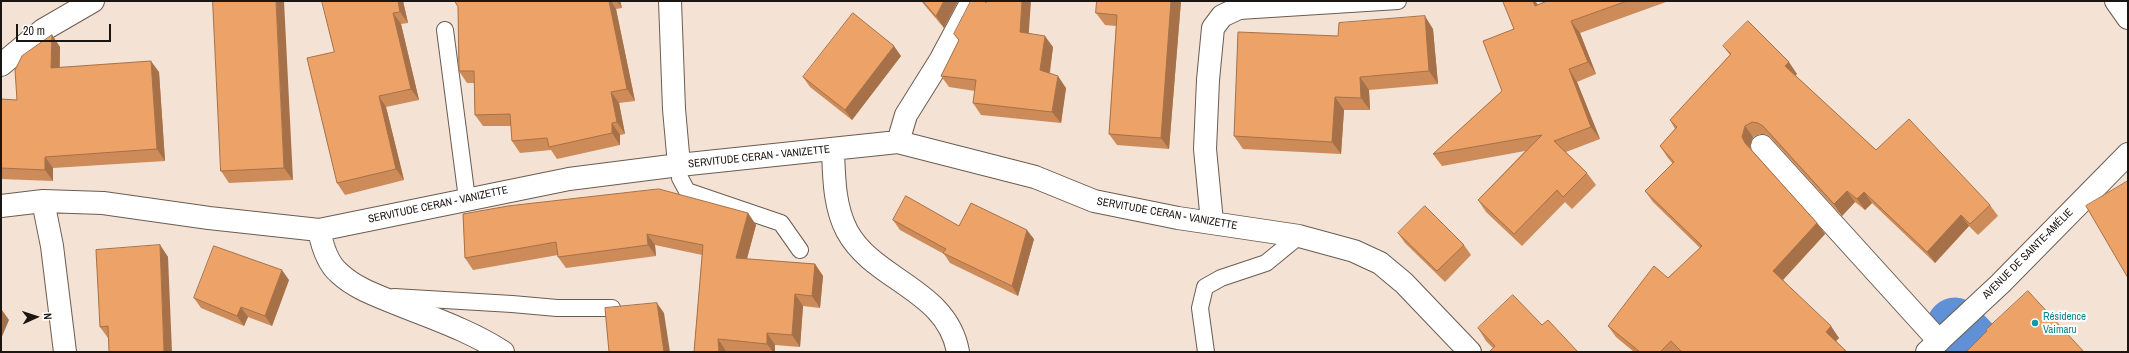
<!DOCTYPE html>
<meta charset="utf-8">
<style>
body{margin:0}
#map{position:relative;width:2129px;height:353px;overflow:hidden;background:#f4e2d5;font-family:"Archivo Narrow",sans-serif}
canvas{display:block}
.frame{position:absolute;inset:0;border:2px solid #1c1612;pointer-events:none}
.north{position:absolute;left:16px;top:297px;width:40px;height:40px;-webkit-text-stroke:3px #fff;paint-order:stroke;rotate:87deg;font-size:11px;font-weight:700;line-height:16px;text-align:center;color:#1c1612}
.north::after{content:'';display:block;margin:auto;width:14px;height:18px;background:#1c1612;clip-path:polygon(50% 0,100% 100%,50% 72%,0 100%)}
.scale{position:absolute;left:16px;top:24px;width:95px;height:18px;box-sizing:border-box;border:2px solid #1c1612;border-top:0;padding-left:5px;font-size:12px;line-height:14px;white-space:nowrap;color:#1c1612;-webkit-text-stroke:3px #fff;paint-order:stroke}
</style>
<div id="map">
<canvas width="2129" height="353"></canvas>
<div class="frame"></div>
<div class="north">N</div>
<div class="scale">20 m</div>
</div>
<script>
const context = document.querySelector('canvas').getContext('2d');
context.lineJoin = 'round';
function stroke(path, color, width, dash) { context.strokeStyle = color; context.lineWidth = width; context.lineCap = dash ? 'butt' : 'round'; context.setLineDash(dash || []); context.stroke(path); }
function fill(path, color) { context.fillStyle = color; context.fill(path, 'evenodd'); }
function write(font, color, halo, rows, align = 'center') {
  context.font = font + ' "Archivo Narrow",sans-serif'; context.lineWidth = 4; context.setLineDash([]); context.textBaseline = 'middle'; context.strokeStyle = halo; context.fillStyle = color; for (const [text, x, y, turn = 0] of rows) {
    context.save(); context.translate(x, y); context.rotate((+turn || 0) * Math.PI / 180); context.textAlign = isNaN(turn) ? turn : align; if (halo) context.strokeText(text, 0, 0); context.fillText(text, 0, 0); context.restore();
  }
}
stroke(new Path2D(`
 M 1955,326 L 1980,352`), '#6090d5', 57);
const lane = new Path2D(`
 M 1239,11 L 1398,1
 M 445,30 L 467,199
 M 679,165 L 680,178 L 687,191 L 781,223 L 800,250
 M 394,297 L 512,304 L 557,308 L 612,308
 M 1206,352 L 1200,308 L 1205,287 L 1221,278 L 1266,263 L 1299,236`);
const street = new Path2D(`
 M 670,1 L 674,109 L 679,165
 M 2116,1 L 2128,18
 M 1,65 L 43,30 L 93,1
 M 898,142 L 906,115 L 941,59 L 972,1
 M 1762,146 L 1939,341
 M 833,150 C 834,177 834,206 847,231 C 874,281 947,289 958,352
 M 43,201 L 52,246 L 65,352
 M 1,206 L 43,201 L 103,203 L 209,218 L 319,230 L 569,179 L 679,165 L 898,142 L 1035,177 L 1094,201 L 1178,218 L 1299,236 L 1354,251 L 1380,263 L 1404,283 L 1470,352
 M 1212,222 L 1205,149 L 1208,80 L 1213,28 L 1222,16 L 1254,1
 M 319,230 C 322,245 327,263 339,273 C 355,288 375,295 395,303 C 432,318 469,330 503,352`);
const secondary = new Path2D(`
 M 1927,352 L 2000,284 L 2128,154`);
stroke(lane, '#6b5c51', 18);
stroke(street, '#6b5c51', 24);
stroke(secondary, '#6b5c51', 24);
stroke(lane, '#fff', 16);
stroke(street, '#fff', 22);
stroke(secondary, '#fff', 22);
fill(new Path2D(`
 M 213,1 L 293,180 L 229,183 L 221,171 Z
 M 403,1 L 408,23 L 401,24 L 419,100 L 386,107 L 404,180 L 345,195 L 337,183 L 334,52 Z
 M 455,1 L 620,1 L 622,8 L 616,9 L 635,101 L 619,103 L 625,134 L 620,135 L 620,145 L 557,159 L 551,150 L 520,153 L 512,141 L 511,126 L 483,126 L 475,115 L 474,83 L 467,83 L 459,71 L 458,7 Z
 M 921,1 L 958,1 L 944,28 Z
 M 1097,1 L 1181,1 L 1169,149 L 1117,145 L 1109,134 L 1116,26 L 1105,25 L 1096,13 Z
 M 1535,1 L 1538,5 L 1547,1 L 1666,1 L 1666,2 L 1580,33 L 1596,74 L 1577,82 L 1600,139 L 1566,152 L 1587,173 L 1596,185 L 1572,209 L 1565,202 L 1522,246 L 1486,212 L 1478,200 L 1525,151 L 1442,166 L 1433,154 L 1502,91 L 1514,29 Z
 M 986,3 L 1029,34 L 1053,47 L 1050,73 L 1066,88 L 1061,123 L 981,115 L 973,103 L 975,91 L 949,87 L 941,76 L 959,40 L 954,34 Z
 M 1433,29 L 1438,84 L 1369,90 L 1370,110 L 1344,110 L 1341,154 L 1243,149 L 1234,136 L 1338,36 Z
 M 52,35 L 60,47 L 60,67 L 159,72 L 165,161 L 53,168 L 53,181 L 1,179 L 1,99 L 17,100 Z
 M 1723,46 L 1797,74 L 1795,75 L 1876,150 L 1990,205 L 1998,216 L 1978,235 L 1969,226 L 1935,263 L 1872,203 L 1865,210 L 1855,202 L 1842,216 L 1771,138 L 1766,134 L 1760,134 L 1753,137 L 1750,148 L 1817,223 L 1825,234 L 1783,280 L 1839,338 L 1836,341 L 1847,352 L 1634,352 L 1616,337 L 1608,326 L 1668,278 L 1700,248 L 1653,202 L 1645,191 L 1673,164 L 1668,158 L 1660,146 L 1675,129 L 1670,120 L 1730,55 Z
 M 901,56 L 852,120 L 810,87 L 803,77 Z
 M 748,213 L 756,225 L 747,259 L 815,264 L 823,276 L 820,308 L 803,306 L 800,347 L 775,345 L 775,352 L 739,352 L 726,351 L 727,352 L 694,352 L 702,255 L 655,245 L 656,256 L 566,268 L 558,257 L 558,255 L 473,270 L 465,258 L 463,214 Z
 M 893,220 L 959,226 L 1034,239 L 1018,296 L 950,263 L 944,254 L 900,230 Z
 M 1398,233 L 1464,245 L 1471,255 L 1445,282 L 1405,243 Z
 M 160,245 L 168,257 L 108,338 L 100,327 Z
 M 289,280 L 272,326 L 248,317 L 244,326 L 201,308 L 194,298 Z
 M 1542,325 L 1493,348 L 1486,341 L 1478,328 Z`), '#cc8b59');
fill(new Path2D(`
 M 276,1 L 284,1 L 293,180 L 284,168 Z
 M 398,1 L 403,1 L 408,23 L 400,12 Z
 M 609,1 L 611,1 L 616,9 L 635,101 L 627,89 Z
 M 617,1 L 620,1 L 622,8 Z
 M 944,1 L 958,1 L 944,28 L 936,16 Z
 M 1022,1 L 1031,1 L 1028,44 L 1020,32 Z
 M 1171,1 L 1181,1 L 1169,149 L 1161,138 Z
 M 1533,1 L 1535,1 L 1538,5 L 1535,6 Z
 M 393,13 L 401,24 L 419,100 L 411,89 Z
 M 1425,16 L 1433,29 L 1438,84 L 1429,71 Z
 M 1571,21 L 1580,33 L 1596,74 L 1588,62 Z
 M 52,35 L 60,47 L 59,79 L 51,68 Z
 M 1045,36 L 1053,47 L 1048,82 L 1040,70 Z
 M 894,46 L 901,56 L 852,120 L 845,110 Z
 M 151,61 L 159,72 L 165,161 L 157,149 Z
 M 1789,62 L 1797,74 L 1793,78 L 1785,66 Z
 M 1569,69 L 1577,82 L 1600,139 L 1591,127 Z
 M 1058,76 L 1066,88 L 1061,123 L 1052,112 Z
 M 1360,77 L 1369,90 L 1370,110 L 1361,98 Z
 M 611,92 L 619,103 L 625,134 L 617,122 Z
 M 379,96 L 386,107 L 404,180 L 396,169 Z
 M 1335,97 L 1344,110 L 1341,154 L 1332,142 Z
 M 612,123 L 620,135 L 620,145 L 612,133 Z
 M 1745,126 L 1753,137 L 1750,148 L 1745,143 L 1742,137 Z
 M 45,157 L 53,168 L 53,181 L 45,170 Z
 M 1847,191 L 1855,202 L 1842,216 L 1834,204 Z
 M 1864,192 L 1872,203 L 1865,210 L 1857,199 Z
 M 748,213 L 756,225 L 744,269 L 736,258 Z
 M 1961,215 L 1969,226 L 1935,263 L 1927,252 Z
 M 1817,223 L 1825,234 L 1781,282 L 1773,271 Z
 M 1027,230 L 1034,239 L 1018,296 L 1012,286 Z
 M 647,234 L 655,245 L 656,256 L 648,245 Z
 M 160,245 L 168,257 L 172,352 L 164,352 Z
 M 815,264 L 823,276 L 820,308 L 812,296 Z
 M 282,270 L 289,280 L 272,326 L 265,316 Z
 M 795,294 L 803,306 L 800,347 L 792,335 Z
 M 657,303 L 664,313 L 670,352 L 664,352 Z
 M 241,307 L 248,317 L 244,326 L 237,316 Z
 M 2,310 L 9,320 L 1,339 L 1,312 Z
 M 1831,326 L 1839,338 L 1834,343 L 1826,332 Z
 M 767,333 L 775,345 L 775,352 L 773,352 L 767,344 Z
 M 718,339 L 726,351 L 727,352 L 719,352 Z`), '#a67148');
const building = new Path2D(`
 M 213,1 L 276,1 L 284,168 L 221,171 Z
 M 322,1 L 398,1 L 400,12 L 393,13 L 411,89 L 379,96 L 396,169 L 337,183 L 307,58 L 334,52 Z
 M 455,1 L 609,1 L 627,89 L 611,92 L 617,122 L 612,123 L 612,133 L 549,147 L 547,138 L 512,141 L 510,114 L 475,115 L 474,71 L 459,71 L 458,7 Z
 M 923,1 L 944,1 L 936,16 Z
 M 971,1 L 984,1 L 986,3 L 986,1 L 1022,1 L 1020,32 L 1045,36 L 1040,70 L 1058,76 L 1052,112 L 973,103 L 976,80 L 941,76 L 959,40 L 954,34 Z
 M 1097,1 L 1171,1 L 1161,138 L 1109,134 L 1117,15 L 1096,13 Z
 M 1507,1 L 1533,1 L 1535,6 L 1547,1 L 1627,1 L 1571,21 L 1588,62 L 1569,69 L 1591,127 L 1554,141 L 1587,173 L 1563,197 L 1557,190 L 1514,234 L 1478,200 L 1542,135 L 1433,154 L 1502,91 L 1483,41 L 1514,29 L 1503,2 Z
 M 853,13 L 894,46 L 845,110 L 803,77 Z
 M 1425,16 L 1429,71 L 1360,77 L 1361,98 L 1335,97 L 1332,142 L 1234,136 L 1238,32 L 1338,36 L 1339,23 Z
 M 1748,21 L 1789,62 L 1785,66 L 1876,150 L 1909,119 L 1990,205 L 1970,224 L 1961,215 L 1927,252 L 1864,192 L 1857,199 L 1847,191 L 1834,204 L 1763,126 L 1758,123 L 1752,122 L 1745,126 L 1742,137 L 1745,143 L 1817,223 L 1773,271 L 1831,326 L 1826,332 L 1847,352 L 1682,352 L 1671,341 L 1660,352 L 1640,352 L 1608,326 L 1654,266 L 1668,278 L 1702,246 L 1645,191 L 1674,162 L 1660,146 L 1677,127 L 1670,120 L 1731,54 L 1723,46 Z
 M 52,35 L 51,68 L 151,61 L 157,149 L 45,157 L 45,170 L 1,168 L 1,99 L 17,100 L 15,70 L 22,56 Z
 M 2128,181 L 2128,278 L 2086,206 Z
 M 659,189 L 748,213 L 736,258 L 815,264 L 812,296 L 795,294 L 792,335 L 767,333 L 767,344 L 718,339 L 719,352 L 694,352 L 703,245 L 647,234 L 648,245 L 558,257 L 556,242 L 465,258 L 463,214 L 508,206 Z
 M 906,196 L 959,226 L 971,203 L 1027,230 L 1012,286 L 943,253 L 946,249 L 893,220 Z
 M 1425,206 L 1464,245 L 1437,271 L 1398,233 Z
 M 160,245 L 164,352 L 109,352 L 108,326 L 100,327 L 96,250 Z
 M 214,246 L 282,270 L 265,316 L 241,307 L 237,316 L 194,298 Z
 M 2028,291 L 2084,352 L 1966,352 L 1987,331 L 1986,330 Z
 M 1513,295 L 1542,325 L 1548,320 L 1578,352 L 1489,352 L 1495,346 L 1478,328 Z
 M 657,303 L 664,352 L 609,352 L 605,308 Z`);
fill(building, '#eda267');
stroke(building, '#a67148', 1);
for (const [x, y, r, color] of [
 [2035,323,4,"#0f9aa8"]
]) { const dot = new Path2D(); dot.arc(x, y, r, 0, 2 * Math.PI); context.fillStyle = color; context.fill(dot); stroke(dot, '#fff', 1.5); }
write('11px', '#1c1612', '#fff', [
 ["SERVITUDE CERAN - VANIZETTE",759,157,-6],
 ["SERVITUDE CERAN - VANIZETTE",438,205,-12],
 ["SERVITUDE CERAN - VANIZETTE",1167,214,10],
 ["AVENUE DE SAINTE-AMÉLIE",2028,254,-45]
]);
write('11px', '#0d838f', '#fff', [
 ["Résidence",2043,317],
 ["Vaimaru",2043,330]
], 'left');
</script>
